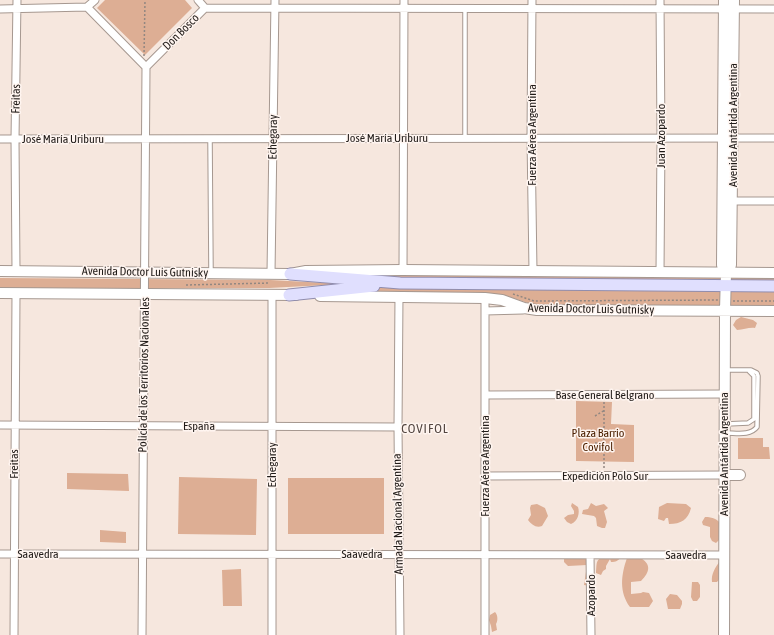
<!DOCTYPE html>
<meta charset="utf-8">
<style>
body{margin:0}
canvas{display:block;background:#f6e7de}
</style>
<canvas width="774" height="635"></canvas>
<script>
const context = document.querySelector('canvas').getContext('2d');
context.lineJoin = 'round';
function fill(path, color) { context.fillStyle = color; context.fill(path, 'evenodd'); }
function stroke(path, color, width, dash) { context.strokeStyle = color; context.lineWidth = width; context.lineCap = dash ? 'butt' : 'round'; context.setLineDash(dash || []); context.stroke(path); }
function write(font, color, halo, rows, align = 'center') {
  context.font = font + ' "Asap Condensed",sans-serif'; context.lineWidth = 3; context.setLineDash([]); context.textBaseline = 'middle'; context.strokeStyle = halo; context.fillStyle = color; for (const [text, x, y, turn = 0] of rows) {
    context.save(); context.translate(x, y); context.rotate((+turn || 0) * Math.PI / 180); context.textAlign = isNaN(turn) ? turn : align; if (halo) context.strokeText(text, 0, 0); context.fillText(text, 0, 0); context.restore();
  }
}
fill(new Path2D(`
 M 105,0 L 185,0 L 192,8 L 145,55 L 97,8 Z
 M 311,275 L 774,275 L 774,307 L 537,306 L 501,294 L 333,293 L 423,283 Z
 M 0,278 L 270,280 L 345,284 L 269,288 L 0,288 Z
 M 741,317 L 753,320 L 757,323 L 755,328 C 749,327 744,330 737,330 L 733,325 L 736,320 Z
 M 576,401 L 612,402 L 611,424 L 634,425 L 634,462 L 576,461 Z
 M 738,438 L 763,438 L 763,447 L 769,447 L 770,459 L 738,459 Z
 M 67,473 L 128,474 L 129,491 L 67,489 Z
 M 179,477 L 257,479 L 256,535 L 178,534 Z
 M 288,478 L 384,478 L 384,534 L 288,534 Z
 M 572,503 L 578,507 C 580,513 578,521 571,524 L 567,522 L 564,518 L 568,515 L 574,514 L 574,511 L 571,506 Z
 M 591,503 L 596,506 L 604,504 L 608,508 L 604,511 L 607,522 L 605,528 L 602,528 L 597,526 L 596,518 L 594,516 L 582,514 L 583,510 L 588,509 Z
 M 667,503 L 686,504 L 691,508 C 688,520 681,524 669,524 L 668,518 L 666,518 L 664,521 L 658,519 L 659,507 Z
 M 537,504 L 545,508 L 548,516 L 542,526 C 536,528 532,525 528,520 L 531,515 L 530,508 L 531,505 Z
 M 705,517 C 713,517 717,519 722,525 L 720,539 L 716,543 L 712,541 L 710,537 L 710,527 L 703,525 L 702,522 Z
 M 100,530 L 126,532 L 126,543 L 100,542 Z
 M 617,553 L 621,557 C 618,561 616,562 611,562 L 610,559 L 606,566 L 606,569 L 603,571 L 601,575 L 596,573 C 597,562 595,557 609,557 L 610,559 Z
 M 588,557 L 590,586 L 584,585 L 587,565 L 568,566 L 564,562 L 564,558 Z
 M 639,557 C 652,564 650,572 641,581 L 631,582 L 631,594 L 641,593 L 643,592 L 649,593 L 653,601 L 649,607 L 630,607 C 619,592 621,575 627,558 Z
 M 720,561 L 720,578 L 717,582 L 712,582 C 711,574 715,568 720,561 Z
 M 241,569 L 242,606 L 223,606 L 222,570 Z
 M 692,582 L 698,582 L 700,585 L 700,597 L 697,601 L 693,601 L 691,597 Z
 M 670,594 L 677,595 L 682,601 L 682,604 L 680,609 L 668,609 L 666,599 Z
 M 495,612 C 498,615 498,621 496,624 L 497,630 L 492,632 L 491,626 L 489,620 L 490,615 Z`), '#ddae94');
const lane = new Path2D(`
 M 465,9 L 465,138
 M 210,139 L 211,272
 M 725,370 L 751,370 L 757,373 L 758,376 L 757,427 C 750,436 737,433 726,433
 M 726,424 L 748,423 L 754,419 L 754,376 L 749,371`);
const street = new Path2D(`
 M 198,0 L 205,8
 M 532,0 L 531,138 L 533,271
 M 87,7 L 95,0
 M 0,9 L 87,7 L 146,67 L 205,8 L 774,9
 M 0,139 L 774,138
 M 728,201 L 774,201
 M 403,270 L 404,0
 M 16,271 L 15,139 L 17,0
 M 271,273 L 275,0
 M 660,273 L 661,138 L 660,0
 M 399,296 L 398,427 L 400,635
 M 485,311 L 523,310
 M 485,395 L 725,394
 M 0,425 L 398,427
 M 485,476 L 724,475
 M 0,554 L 724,555
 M 590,555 L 591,635
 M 14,635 L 16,293
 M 142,635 L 146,67
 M 272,635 L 272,296
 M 485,635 L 485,298`);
const secondary = new Path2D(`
 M 724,0 L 722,265 L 726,273
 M 0,271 L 290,274 L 306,271 L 403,270 L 774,273
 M 0,293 L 296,295
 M 320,296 L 485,298 L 502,300 L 524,308 L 537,310 L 774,311
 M 724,475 L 740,475
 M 724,635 L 725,310 L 726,273 L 731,265 L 734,0`);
const primary = new Path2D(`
 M 290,274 L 400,283 L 774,286
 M 289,295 L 374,286`);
stroke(lane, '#a69890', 5.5);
stroke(street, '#a69890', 9);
stroke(secondary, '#a69890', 12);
stroke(primary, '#908dae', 13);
stroke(new Path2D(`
 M 144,56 L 145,0
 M 186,285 L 270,283
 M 513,294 L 534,301 L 718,300
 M 733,301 L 774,301
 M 604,402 L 604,470
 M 595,416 L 605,410
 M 595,443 L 604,444`), '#928781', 1.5, [2, 2]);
stroke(lane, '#fff', 3.5);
stroke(street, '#fff', 7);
stroke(secondary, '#fff', 10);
stroke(primary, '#e0dffe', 11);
write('12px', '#201b18', '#fff5f0', [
 ["Don Bosco",181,32,-45],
 ["Freitas",16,99,-89],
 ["Avenida Antártida Argentina",733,125,-90],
 ["Fuerza Aérea Argentina",532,135,-90],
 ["Juan Azopardo",661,136,-90],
 ["Echegaray",273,137,-89],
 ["José María Uriburu",387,138],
 ["José María Uriburu",63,139],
 ["Avenida Doctor Luis Gutnisky",145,272,1],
 ["Avenida Doctor Luis Gutnisky",591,309,1],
 ["Policía de los Territorios Nacionales",144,375,-89],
 ["Base General Belgrano",605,395],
 ["España",199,426],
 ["Avenida Antártida Argentina",724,454,-90],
 ["Freitas",14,464,-90],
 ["Echegaray",272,465,-90],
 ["Fuerza Aérea Argentina",485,466,-90],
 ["Expedición Polo Sur",605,476],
 ["Armada Nacional Argentina",398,514,-91],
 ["Saavedra",38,554],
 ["Saavedra",362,554],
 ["Saavedra",686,555],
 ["Azopardo",591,595,-90]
]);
write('12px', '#4d2102', '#fff5f0', [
 ["Plaza Barrio",598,433],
 ["Covifol",598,447]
]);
context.letterSpacing = '1px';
write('13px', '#534640', '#fff5f0', [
 ["COVIFOL",425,429]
]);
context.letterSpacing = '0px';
</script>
